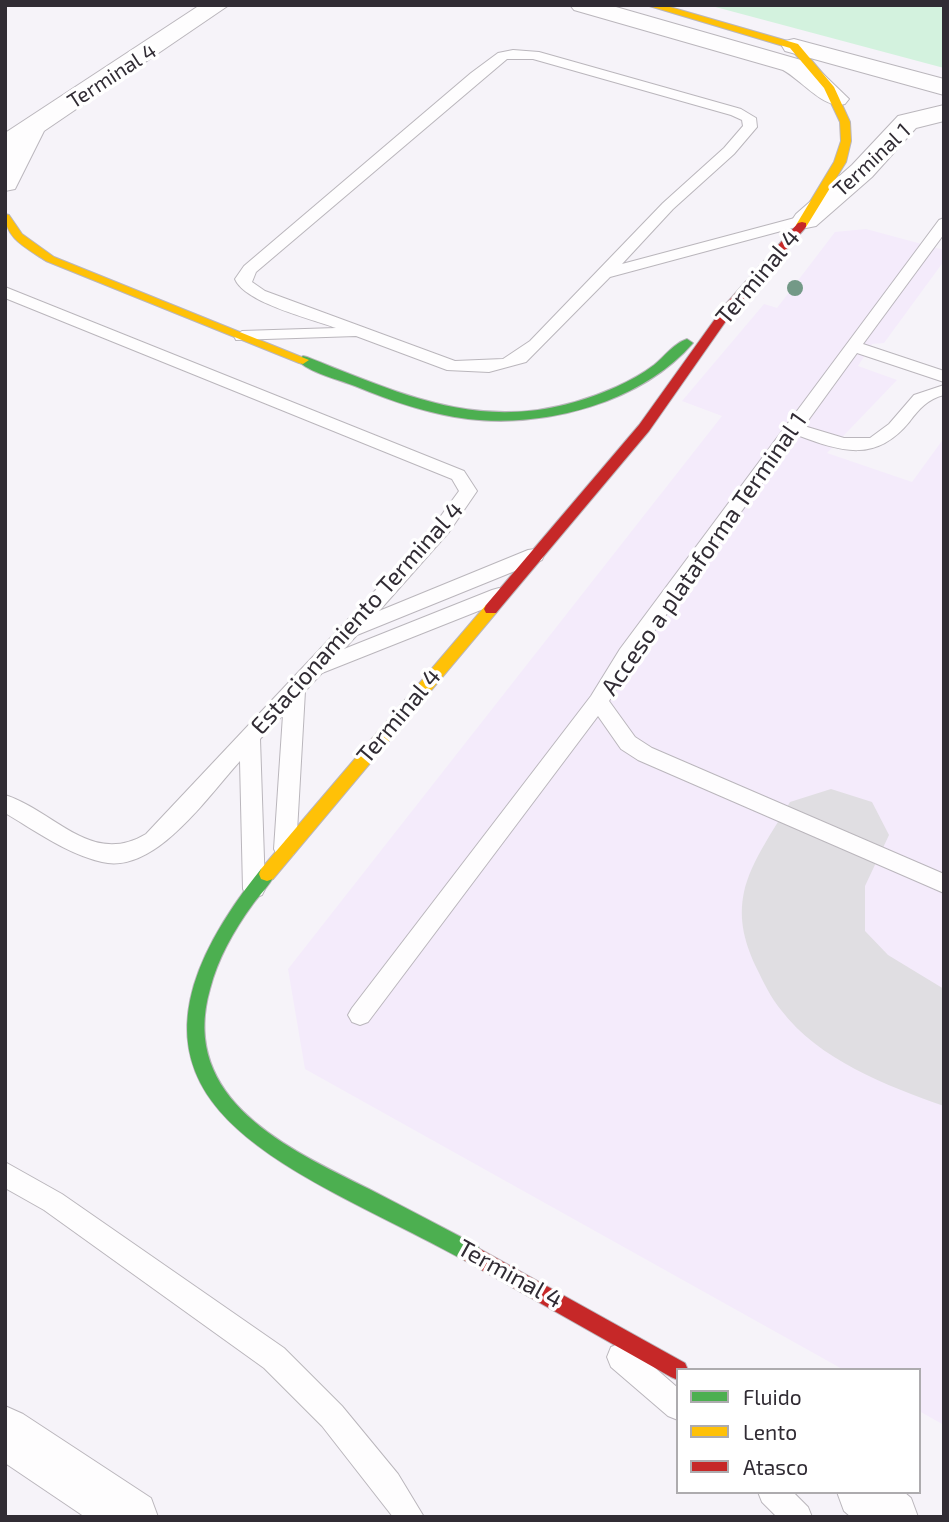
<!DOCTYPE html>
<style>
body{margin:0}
#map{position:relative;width:949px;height:1522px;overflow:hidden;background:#f6f3f9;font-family:"Exo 2",sans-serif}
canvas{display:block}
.frame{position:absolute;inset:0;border:7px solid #312c34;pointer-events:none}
.legend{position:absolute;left:676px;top:1368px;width:245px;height:126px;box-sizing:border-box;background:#fff;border:2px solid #adabae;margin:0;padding:9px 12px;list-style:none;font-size:21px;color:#312c34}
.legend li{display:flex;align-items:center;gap:14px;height:35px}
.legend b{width:35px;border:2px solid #adabae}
</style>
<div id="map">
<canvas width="949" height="1522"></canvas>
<div class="frame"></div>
<ul class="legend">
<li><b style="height:9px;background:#4caf50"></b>Fluido</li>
<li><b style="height:9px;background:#ffc107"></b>Lento</li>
<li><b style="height:9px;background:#c62828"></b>Atasco</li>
</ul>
</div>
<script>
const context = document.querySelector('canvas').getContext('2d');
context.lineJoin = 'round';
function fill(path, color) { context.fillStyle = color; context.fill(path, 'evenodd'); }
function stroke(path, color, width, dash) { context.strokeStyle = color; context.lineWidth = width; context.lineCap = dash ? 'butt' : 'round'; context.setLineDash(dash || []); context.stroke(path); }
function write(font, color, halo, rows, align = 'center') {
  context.font = font + ' "Exo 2",sans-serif'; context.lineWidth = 7; context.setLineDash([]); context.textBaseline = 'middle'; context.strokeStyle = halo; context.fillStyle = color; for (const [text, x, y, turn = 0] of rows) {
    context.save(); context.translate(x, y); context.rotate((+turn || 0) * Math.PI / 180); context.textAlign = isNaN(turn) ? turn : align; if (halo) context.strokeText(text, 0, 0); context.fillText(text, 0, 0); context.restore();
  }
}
fill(new Path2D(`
 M 866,229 L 944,250 L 944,261 L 884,343 L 872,344 L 858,366 L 897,380 L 827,453 L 912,482 L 944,438 L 944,1425 L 919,1411 L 919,1370 L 844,1370 L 305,1069 L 288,969 L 722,416 L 682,401 L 764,304 L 777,308 L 835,232 Z`), '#f4ebfb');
fill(new Path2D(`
 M 708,5 L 944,5 L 944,68 Z`), '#d3f2de');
fill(new Path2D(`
 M 831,789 L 872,802 L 889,835 L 865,886 L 865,931 L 888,955 L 944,989 L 944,1106 C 887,1086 819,1060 781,1010 C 771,998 764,983 757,969 C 745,944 738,920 744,892 C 751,861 774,830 790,802 Z`), '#e0dee2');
const lane = new Path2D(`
 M 513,50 L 539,52 L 741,109 L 756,118 L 757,127 L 734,154 L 673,209 L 622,264 L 806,215 L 814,220 L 811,223 L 610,277 L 526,362 L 489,372 L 447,370 L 356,336 L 236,340 L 234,336 L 242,331 L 336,328 C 312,319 245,303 235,279 L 244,266 L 471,73 L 498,53 ZM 507,59 L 533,59 L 731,115 L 742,120 L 743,126 L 724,148 L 663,203 L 530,341 L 503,359 L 455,361 L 265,291 L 252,282 L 256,272 Z
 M 944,218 L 944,234 L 863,344 L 944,371 L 944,382 L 857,353 L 804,426 L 844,438 L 870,438 L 889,424 L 914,395 L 944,385 L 944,395 C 928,399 919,409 910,421 C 876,463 842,452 797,435 L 634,659 L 609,701 L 635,737 L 652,748 L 944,874 L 944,893 L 638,760 L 621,749 L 598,716 L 368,1022 L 360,1025 L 352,1022 L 348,1015 L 352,1008 L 591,696 L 620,649 L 939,220 Z
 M 5,287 L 464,471 L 477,491 L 449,532 L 379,611 L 528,550 L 535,549 L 544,555 L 542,560 L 357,635 L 344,649 L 492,590 L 499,588 L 509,595 L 506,600 L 322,673 L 305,691 L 296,849 L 293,855 L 285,858 L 277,855 L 274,849 L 283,715 L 260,739 L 265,889 L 262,895 L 254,898 L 246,895 L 243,889 L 240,761 C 208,796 155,875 102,862 C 67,854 36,831 5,813 L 5,795 C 55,811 91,867 146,834 L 387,578 L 435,524 L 459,491 L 452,479 L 5,298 Z
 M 5,1162 L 62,1194 L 284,1348 L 342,1406 L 398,1474 L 424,1517 L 393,1517 L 322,1426 L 264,1368 L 44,1210 L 5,1188 Z
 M 621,1343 L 631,1347 L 678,1388 L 678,1420 L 668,1416 L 611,1367 L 607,1357 L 611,1347 Z
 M 758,1492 L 793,1492 L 808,1507 L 812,1517 L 777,1517 L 762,1502 Z`);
const street = new Path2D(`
 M 200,5 L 229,5 L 44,131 L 15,189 L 5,191 L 5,133 Z
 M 570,5 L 609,5 L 801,60 L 819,70 L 849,99 L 845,104 C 824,110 803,81 783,70 L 574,10 Z
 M 794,39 L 944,79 L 944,95 L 785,51 L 782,46 L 785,41 Z
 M 944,105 L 944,121 L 916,128 L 872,177 L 816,226 L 806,228 L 796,226 L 792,220 L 796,214 L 852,165 L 898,116 Z
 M 5,1406 L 23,1414 L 151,1498 L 158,1517 L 85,1517 L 5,1463 Z
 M 837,1492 L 904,1492 L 911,1498 L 918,1517 L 851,1517 L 844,1511 Z`);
const fast = new Path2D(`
 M 687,339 L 693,343 C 641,403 545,428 468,419 C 428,414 391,401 355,386 C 337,379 310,373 297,360 L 303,356 L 307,357 C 418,401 498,439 616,387 C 629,381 642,374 654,365 C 664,357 674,343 687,339 Z
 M 267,867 L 273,869 L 275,874 C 270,885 260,894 253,904 C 234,930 218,958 210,989 C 178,1100 289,1149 369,1189 C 406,1208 442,1227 478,1246 L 481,1253 L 478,1260 L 471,1262 L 464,1260 C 285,1162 72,1105 261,869 Z`);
const slow = new Path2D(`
 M 646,5 L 663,5 L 798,44 L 834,87 L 850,122 L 851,141 L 846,162 L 806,227 L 796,225 L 834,162 L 841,141 L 840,122 L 824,88 L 790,48 Z
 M 5,214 L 9,215 L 22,234 L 54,257 L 309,360 L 303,364 L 299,363 L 46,261 C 27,248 5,239 5,214 Z
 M 491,604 L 496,605 L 498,609 L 496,613 L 273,879 L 267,881 L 261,879 L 259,874 L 261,869 L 486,605 Z`);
const jam = new Path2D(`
 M 802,222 L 806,223 L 806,227 L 733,311 L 649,431 L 496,613 L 486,613 L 484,609 L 486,605 L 639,425 L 725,305 L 798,223 Z
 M 471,1244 L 685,1363 L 688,1370 L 678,1370 L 678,1380 L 671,1377 L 464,1260 L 461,1253 L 464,1246 Z`);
stroke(lane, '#bab6bc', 2);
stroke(street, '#bab6bc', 2);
stroke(fast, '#bab6bc', 2);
stroke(slow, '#bab6bc', 2);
stroke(jam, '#bab6bc', 2);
fill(lane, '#fefdfe');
fill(street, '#fefdfe');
fill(fast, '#4caf50');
fill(slow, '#ffc107');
fill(jam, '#c62828');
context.fillStyle = '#739987';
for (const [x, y] of [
 [795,288]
]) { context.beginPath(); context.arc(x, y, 8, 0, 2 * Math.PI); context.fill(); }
write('21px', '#312c34', '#fff', [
 ["Terminal 4",112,76,-33],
 ["Terminal 1",872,160,-43]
]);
write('24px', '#312c34', '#fff', [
 ["Terminal 4",758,277,-50],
 ["Acceso a plataforma Terminal 1",704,554,-55],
 ["Estacionamiento Terminal 4",357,618,-48],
 ["Terminal 4",399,716,-50],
 ["Terminal 4",510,1274,29]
]);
</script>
